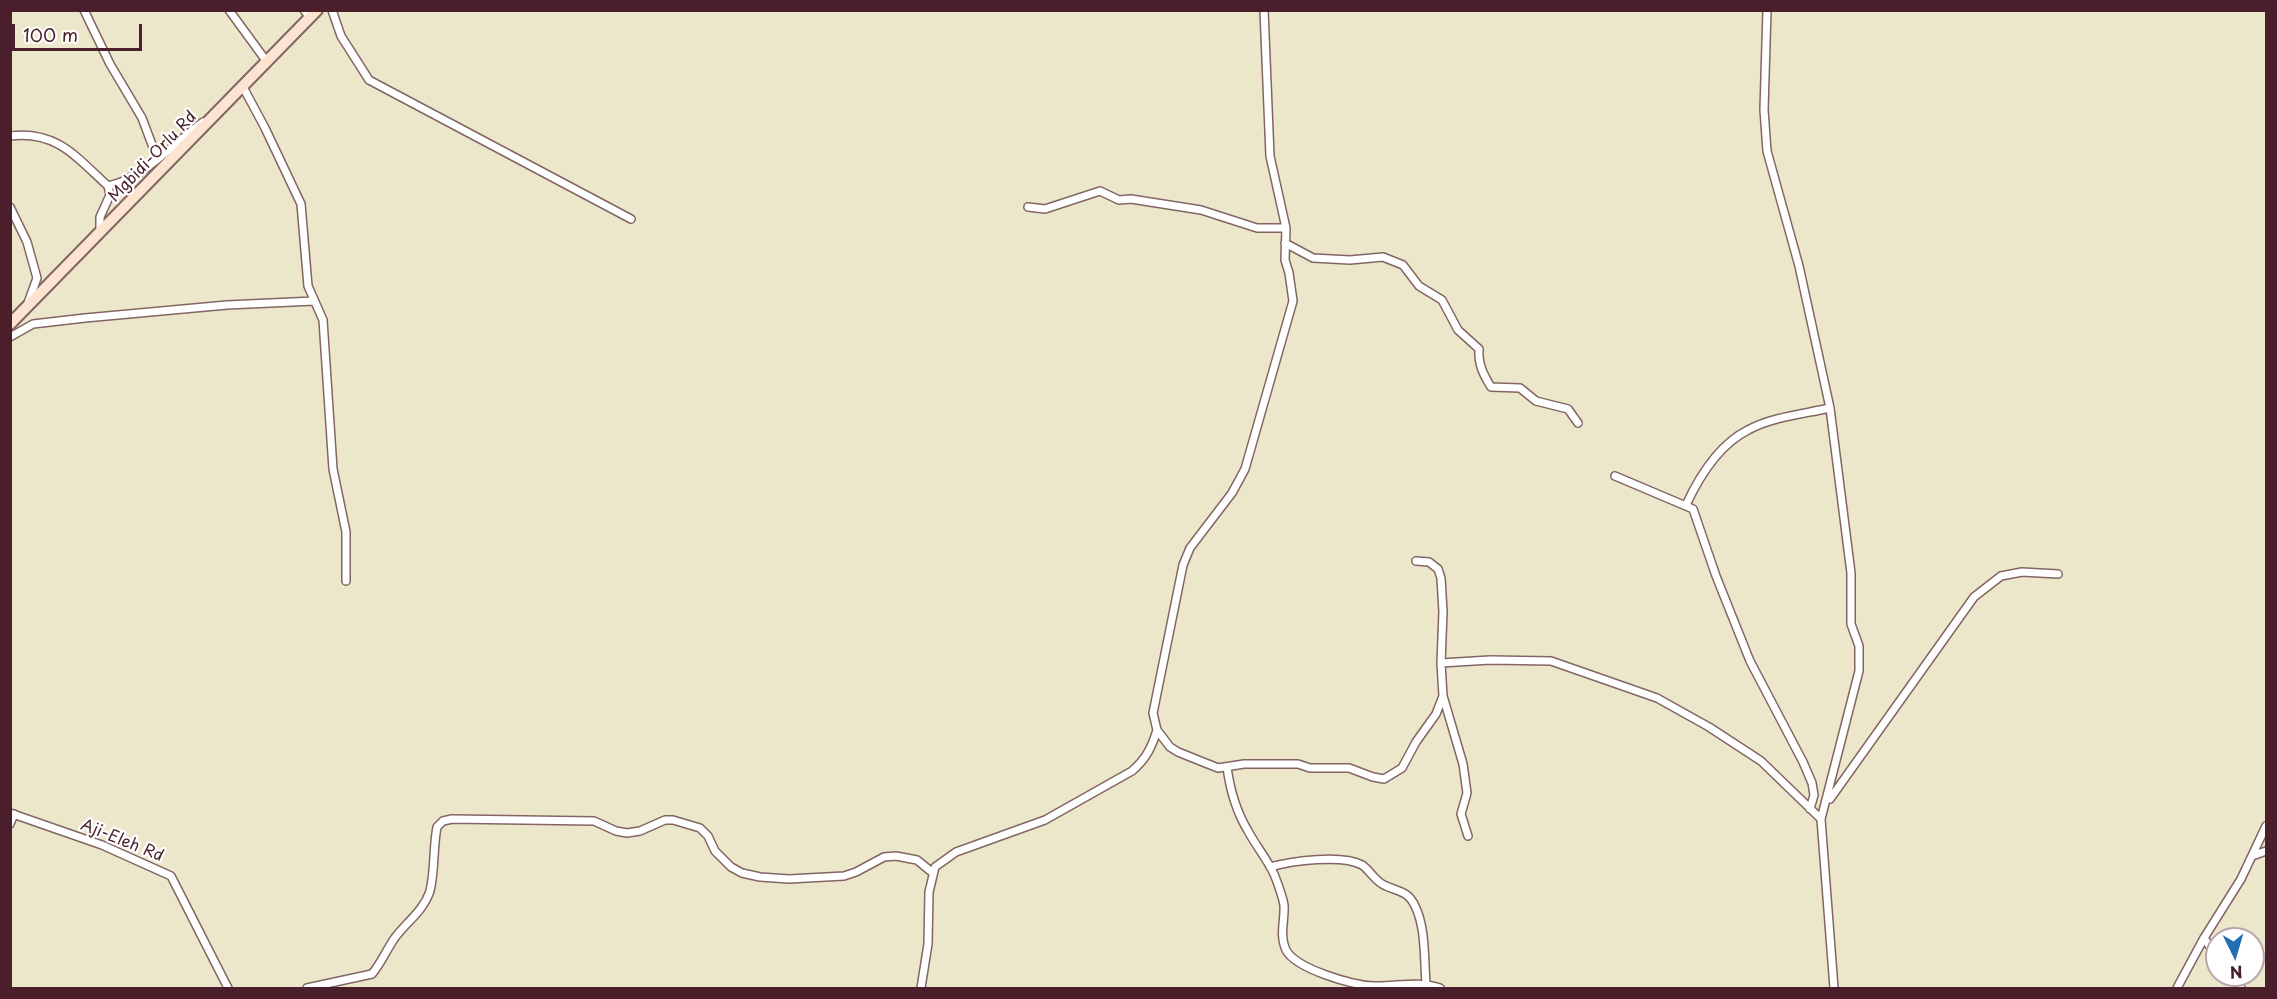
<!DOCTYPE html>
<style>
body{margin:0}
#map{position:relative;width:2277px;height:999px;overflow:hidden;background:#ece7cb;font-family:"Playpen Sans",sans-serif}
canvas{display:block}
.frame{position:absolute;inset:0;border:12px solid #4a1f2b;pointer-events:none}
.north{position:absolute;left:2205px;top:927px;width:60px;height:60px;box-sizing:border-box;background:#fff;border:2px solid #b7a5aa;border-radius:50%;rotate:175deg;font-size:16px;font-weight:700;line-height:24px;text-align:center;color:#4a1f2b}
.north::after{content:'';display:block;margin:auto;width:21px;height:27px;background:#1f6fb2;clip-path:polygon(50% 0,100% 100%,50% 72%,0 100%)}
.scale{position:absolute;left:12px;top:24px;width:130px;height:27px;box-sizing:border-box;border:3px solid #4a1f2b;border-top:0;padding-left:8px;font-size:18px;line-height:21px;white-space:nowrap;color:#4a1f2b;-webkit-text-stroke:4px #fff;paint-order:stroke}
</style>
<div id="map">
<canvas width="2277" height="999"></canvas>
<div class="frame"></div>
<div class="north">N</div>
<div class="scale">100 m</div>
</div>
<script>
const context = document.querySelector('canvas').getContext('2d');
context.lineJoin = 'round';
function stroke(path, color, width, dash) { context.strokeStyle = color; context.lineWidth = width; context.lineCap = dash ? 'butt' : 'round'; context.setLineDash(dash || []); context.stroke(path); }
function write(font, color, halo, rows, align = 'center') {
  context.font = font + ' "Playpen Sans",sans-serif'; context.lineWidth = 4.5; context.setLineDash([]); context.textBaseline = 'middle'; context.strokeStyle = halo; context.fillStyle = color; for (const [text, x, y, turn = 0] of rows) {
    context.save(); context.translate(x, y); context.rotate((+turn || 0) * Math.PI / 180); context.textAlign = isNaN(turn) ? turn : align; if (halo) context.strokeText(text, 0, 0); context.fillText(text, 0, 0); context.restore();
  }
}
const street = new Path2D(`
 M 84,10 L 110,64 L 142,118 L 157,158
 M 229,10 L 267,62
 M 304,10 L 310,18
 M 332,10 L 341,36 L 369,80 L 631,219
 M 1264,10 L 1270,156 L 1286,228 L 1285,260 L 1289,273 L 1293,301 L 1245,469 L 1232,493 L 1190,548 L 1183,565 L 1153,713 L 1157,730 L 1170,747 L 1178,752 L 1218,768 L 1244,764 L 1298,764 L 1310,768 L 1349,768 L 1373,777 L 1384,779 L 1402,768 L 1416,742 L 1436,714 L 1443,696
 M 1767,10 L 1764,110 L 1767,151 L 1799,266 L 1830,408 L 1851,573 L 1851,624 L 1859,646 L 1859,671 L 1821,819 L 1834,988
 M 243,87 L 265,128 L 301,204 L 308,286 L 323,320 L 333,469 L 346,532 L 346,581
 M 10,136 C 57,130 77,158 108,186 L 110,195 L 100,217 L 100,233
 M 108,186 C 144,179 173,143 203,122
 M 10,207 L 27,242 L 37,278 L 28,303
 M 1028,207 L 1045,209 L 1100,191 L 1119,200 L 1131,199 L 1201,210 L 1257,228 L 1286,228
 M 1285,243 L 1313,258 L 1350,260 L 1383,257 L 1403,265 L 1419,286 L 1442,300 L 1458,330 L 1479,349 C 1478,364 1483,374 1491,387 L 1520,388 L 1536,401 L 1568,409 L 1578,423
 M 10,337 L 33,324 L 85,318 L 227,305 L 314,301
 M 1615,476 L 1693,509 L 1716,576 L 1750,661 L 1803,762 L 1812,783 L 1814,795 L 1810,809
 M 1686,505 C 1699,477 1720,444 1748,430 C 1772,417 1803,414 1830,408
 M 1416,561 L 1429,562 L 1438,569 L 1441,578 L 1443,612 L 1441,663 L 1443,696 L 1463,764 L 1467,793 L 1461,814 L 1468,836
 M 1441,663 L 1490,660 L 1551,661 L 1657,698 L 1709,727 L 1761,761 L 1821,819
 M 1227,767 C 1230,790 1236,811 1248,831 C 1256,846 1267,859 1274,874 C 1278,884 1282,894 1284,905 C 1285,920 1279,935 1286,950 C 1296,969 1352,985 1373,986 C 1396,987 1417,980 1440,988
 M 1830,799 L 1974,597 L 2001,576 L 2022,572 L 2058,574
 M 10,813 L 102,845 L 171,876 L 228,988
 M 10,824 L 14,814
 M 2252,856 L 2266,851
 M 1270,867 C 1292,861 1342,854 1362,865 C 1371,871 1375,882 1386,886 C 1399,892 1408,891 1415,906 C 1426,928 1424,960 1426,983
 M 2204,938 L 2217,957
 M 2230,975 L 2241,988
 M 307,988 L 372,974 C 381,963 386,951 394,939 C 406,922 423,912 430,891 C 435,871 433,847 437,827 L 443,821 L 452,819 L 594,821 L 616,831 L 627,833 L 640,831 L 665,820 L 673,820 L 700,828 L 708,836 L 715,851 L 731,867 L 742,873 L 760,877 L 789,879 L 844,876 L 856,872 L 884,857 L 896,856 L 917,860 L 933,873
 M 921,988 L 928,944 L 929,892 L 935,867 L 956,852 L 1045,820 L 1132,771 C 1146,759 1152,747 1157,730
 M 2177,988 L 2204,938 L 2241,879 L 2266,826`);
const secondary = new Path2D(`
 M 10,324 L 317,10`);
stroke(street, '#836563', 10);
stroke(secondary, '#836563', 14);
stroke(street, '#fff', 7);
stroke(secondary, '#fde4d0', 10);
write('16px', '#4a1f2b', '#fff', [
 ["Mgbidi-Orlu Rd",153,157,-46],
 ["Aji-Eleh Rd",122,841,22]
]);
</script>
